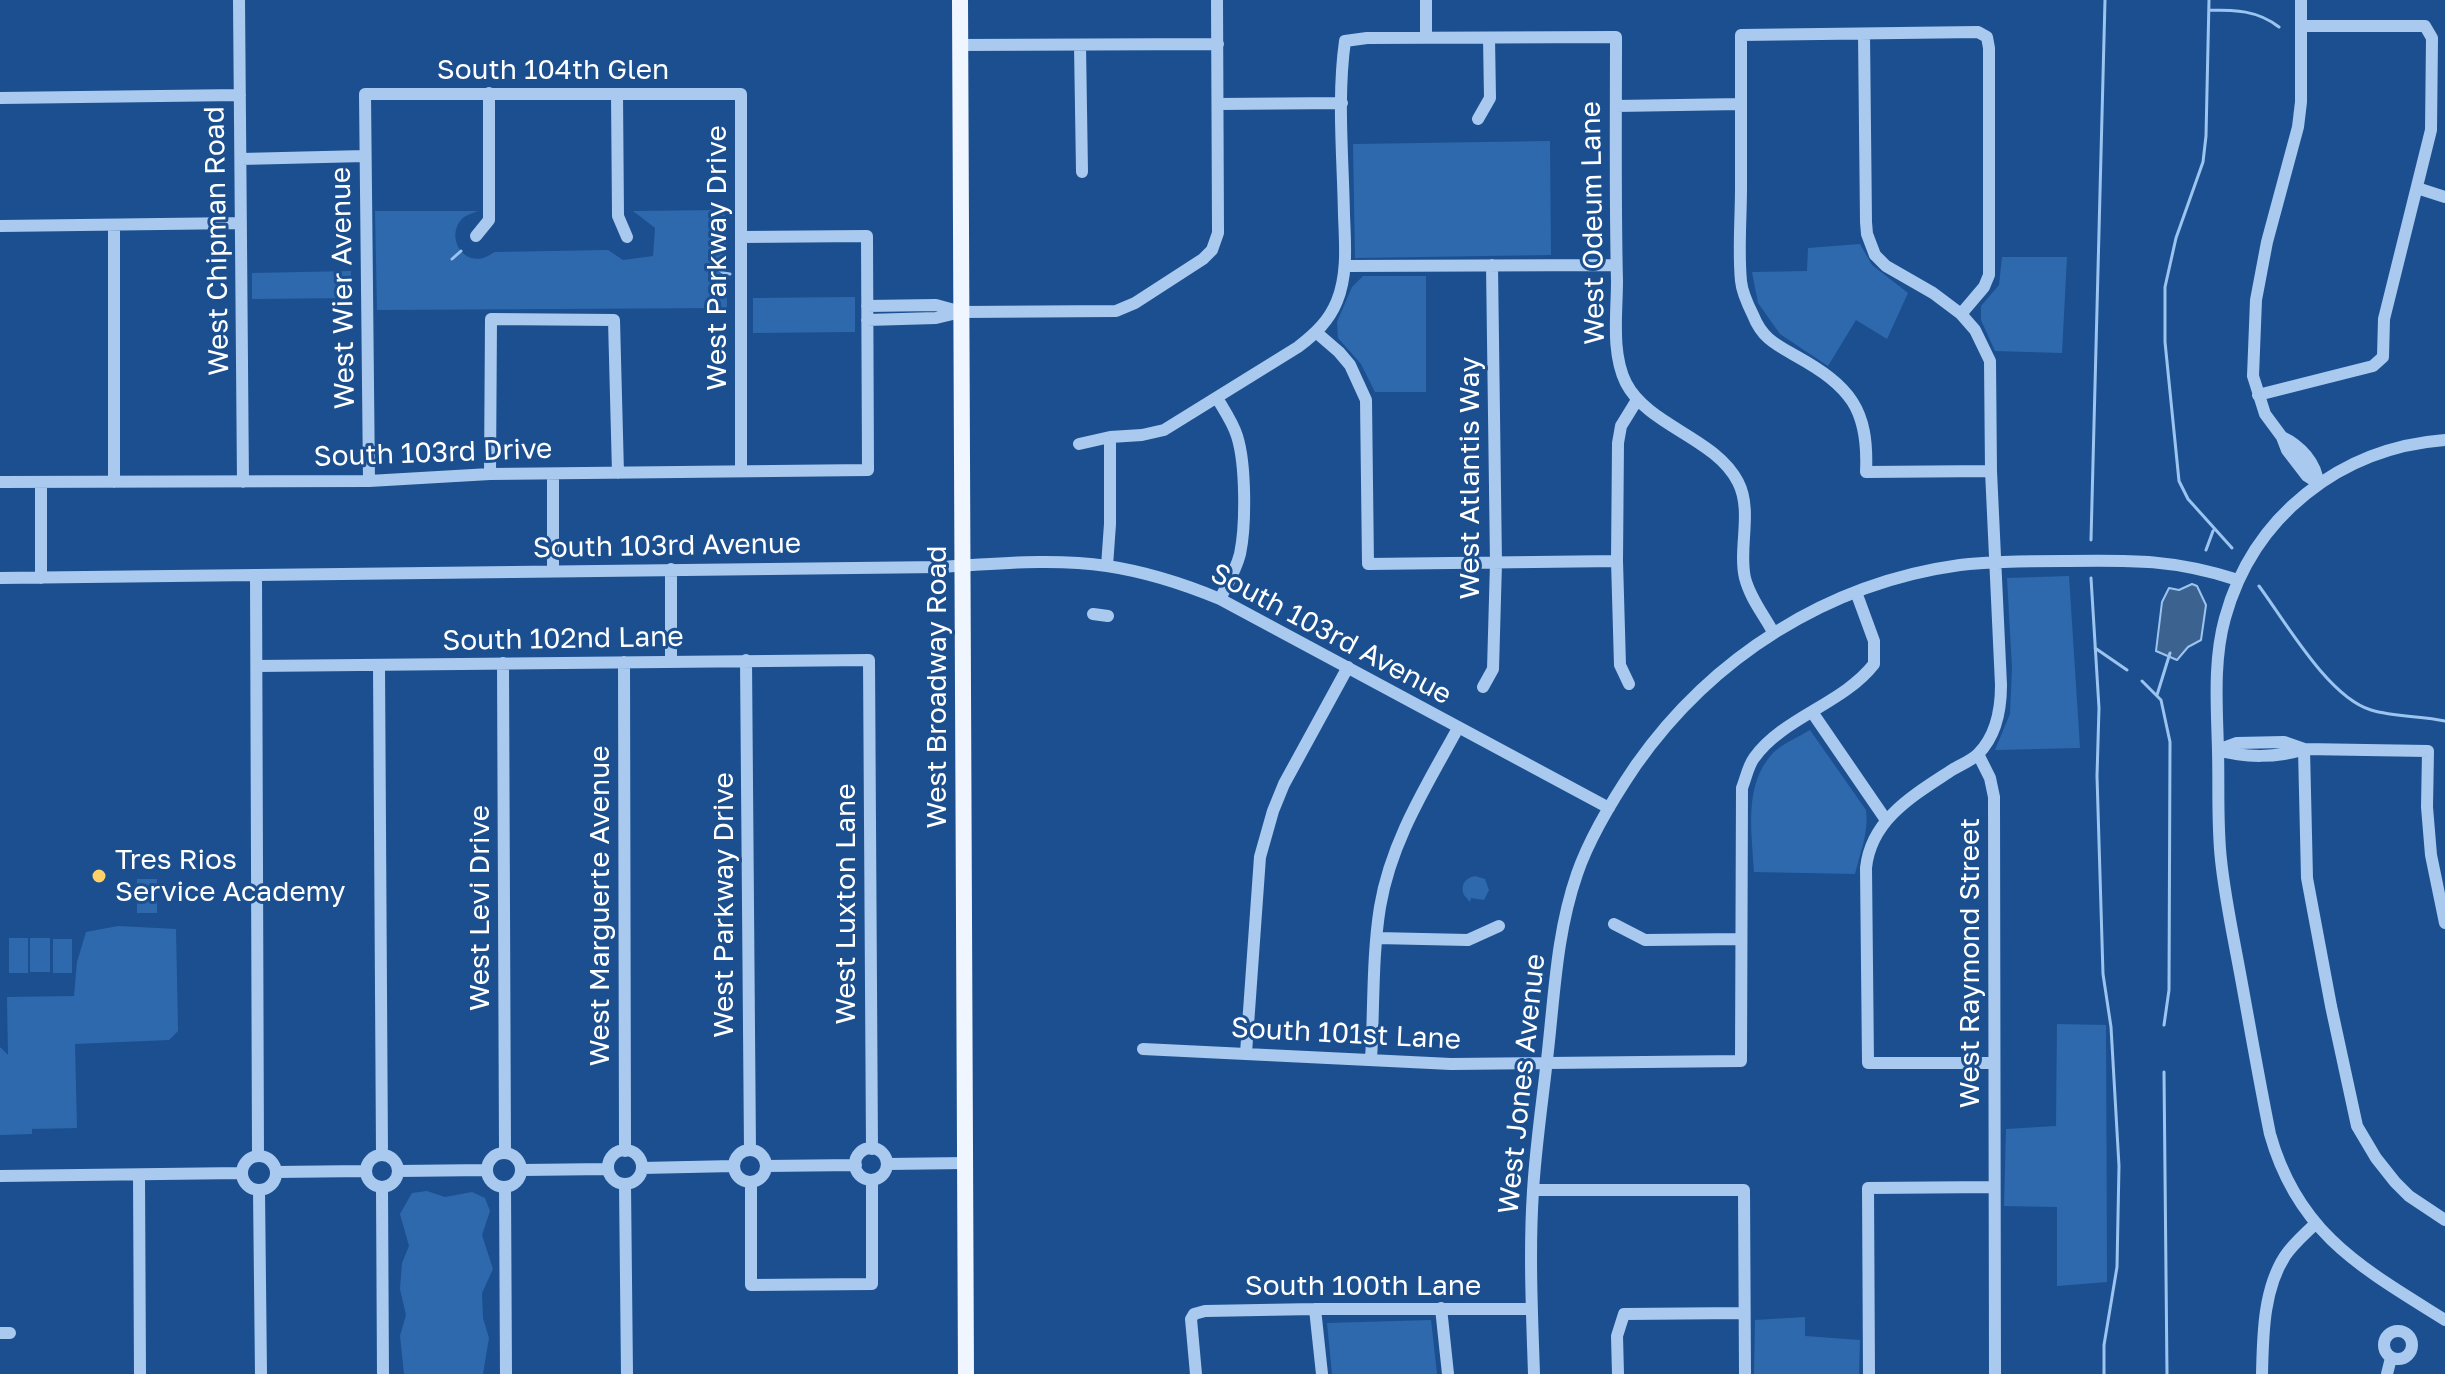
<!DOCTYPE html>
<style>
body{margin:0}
canvas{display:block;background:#1b4f8f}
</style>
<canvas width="2445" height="1374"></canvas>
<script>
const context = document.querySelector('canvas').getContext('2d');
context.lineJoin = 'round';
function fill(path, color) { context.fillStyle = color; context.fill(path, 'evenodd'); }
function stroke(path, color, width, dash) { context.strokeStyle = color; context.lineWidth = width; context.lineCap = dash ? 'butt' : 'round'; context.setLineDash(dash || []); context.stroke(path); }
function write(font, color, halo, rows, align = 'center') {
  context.font = font + ' "Golos Text",sans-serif'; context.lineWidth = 6; context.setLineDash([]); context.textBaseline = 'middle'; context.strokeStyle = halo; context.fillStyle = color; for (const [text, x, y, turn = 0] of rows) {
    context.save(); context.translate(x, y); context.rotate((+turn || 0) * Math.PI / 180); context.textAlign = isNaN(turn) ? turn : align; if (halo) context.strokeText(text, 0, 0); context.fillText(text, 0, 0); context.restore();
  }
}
fill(new Path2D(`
 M 1550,141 L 1551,255 L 1355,258 L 1353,144 Z
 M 725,210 L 727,308 L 377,310 L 375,211 L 478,211 C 473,213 465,215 461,220 C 447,236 461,264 483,258 C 485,258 493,253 495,252 L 608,250 L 623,260 L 653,256 L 655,228 L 633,211 Z
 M 1860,244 L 1872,265 L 1908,293 L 1887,339 L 1856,320 L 1828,366 L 1780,334 L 1758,303 L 1752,272 L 1807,271 L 1808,248 Z
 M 2002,257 L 2067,257 L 2062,353 L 1995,351 L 1981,320 L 1981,306 L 1999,285 Z
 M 351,271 L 351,298 L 252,299 L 252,273 Z
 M 1363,276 L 1426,276 L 1426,392 L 1375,392 L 1361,364 L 1338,338 L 1337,322 L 1352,287 Z
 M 855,297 L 855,332 L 753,333 L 753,298 Z
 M 2069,576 L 2080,748 L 1995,750 L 2010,714 L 2012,668 L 2007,578 Z
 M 1810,730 L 1866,810 C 1869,832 1860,853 1855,874 L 1754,872 C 1752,832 1743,785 1773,753 C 1783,743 1799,737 1810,730 Z
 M 1475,876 L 1485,879 L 1489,890 L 1484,900 L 1471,898 L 1470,902 L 1464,895 C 1460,885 1465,878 1475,876 Z
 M 137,879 L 157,879 L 157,913 L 137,913 Z
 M 118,926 L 176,929 L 178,1031 L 169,1040 L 75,1044 L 77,1128 L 32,1129 L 32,1134 L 0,1135 L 0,1047 L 8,1055 L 7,997 L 74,996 L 77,962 L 86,932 Z
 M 28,938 L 28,973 L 9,973 L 9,938 Z
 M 30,938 L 50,938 L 50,972 L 30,972 Z
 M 53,939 L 72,939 L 72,973 L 53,973 Z
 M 2057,1024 L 2106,1025 L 2107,1282 L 2057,1286 L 2057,1207 L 2004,1206 L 2006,1129 L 2056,1126 Z
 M 427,1191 L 445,1197 L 472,1192 L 485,1198 L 490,1211 L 482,1235 L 493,1269 L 482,1293 L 483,1318 L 489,1338 L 483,1374 L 404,1374 L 400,1336 L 406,1315 L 400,1289 L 402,1263 L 409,1246 L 400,1214 L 412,1193 Z
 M 1805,1317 L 1805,1336 L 1860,1340 L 1859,1374 L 1754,1374 L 1755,1320 Z
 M 1431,1320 L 1437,1374 L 1332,1374 L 1327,1323 Z`), '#2e69ad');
const water = new Path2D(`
 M 2192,584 L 2197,586 L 2206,605 L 2201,640 L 2188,647 L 2177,660 L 2156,651 L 2162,602 L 2169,588 L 2179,590 Z`);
fill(water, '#3c6290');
stroke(water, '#9cc4f0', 2);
stroke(new Path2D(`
 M 2209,0 L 2206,136 L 2203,162 L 2176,238 L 2165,287 L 2165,342 L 2179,481 L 2188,499 L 2232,548
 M 2209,10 C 2235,10 2257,10 2279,27
 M 452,259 L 461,251
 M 713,266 L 724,273 L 730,274
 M 2091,540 L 2105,0
 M 2206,550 L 2213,531
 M 2091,578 L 2099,708 L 2097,776 L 2103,974 L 2111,1027 L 2119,1166 L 2117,1267 L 2104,1345 L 2104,1374
 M 2259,586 C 2285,621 2328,697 2371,710 C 2394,717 2421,716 2445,721
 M 2095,648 L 2127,670
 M 2142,681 L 2161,700 L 2170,742 L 2169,990 L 2164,1025
 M 2157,695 L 2170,653
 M 2164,1072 L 2167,1374`), '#9cc4f0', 3);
stroke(new Path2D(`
 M 239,0 L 243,482
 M 1426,0 L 1426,38
 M 2301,0 L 2301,102 L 2298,127 L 2267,242 L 2256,300 L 2253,376 L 2265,414 L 2282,437 L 2287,450 L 2307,476 L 2318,483
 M 1864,34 L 1866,222 L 1867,234 L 1875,255 L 1886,266 L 1933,293 L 1961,314 L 1975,330 L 1990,361 L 1991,471 L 2001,685 C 2001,709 1996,736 1978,754 C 1971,761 1960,765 1952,770 C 1914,795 1871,819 1866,868 L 1868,1063 L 1994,1063
 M 959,45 L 1218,44
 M 1080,45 L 1082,172
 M 617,94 L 618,216 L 627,237
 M 0,98 L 240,95
 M 1218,104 L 1342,103
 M 1616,106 L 1741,104
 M 1478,119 L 1490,98 L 1489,38
 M 241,159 L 365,156
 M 2417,188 L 2445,197
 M 114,225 L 114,482
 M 0,226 L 241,223
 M 476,236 L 489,220 L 489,93
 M 1345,266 L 1616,265
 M 867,306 L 936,305 L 958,311
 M 1961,314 L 1984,287 L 1989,275 L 1989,48 L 1987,37 L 1978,32 L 1741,35 C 1741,86 1741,137 1741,188 C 1741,219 1738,251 1741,281 C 1742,292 1748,305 1753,315 C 1762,338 1775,344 1796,356 C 1850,386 1869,409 1866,472 L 1991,471
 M 867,320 L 936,318 L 961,312 L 1116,311 L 1135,303 L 1203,259 L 1212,250 L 1218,233 L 1217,0
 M 1317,333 L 1339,352 L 1350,365 L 1366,400 L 1368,564 L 1617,561
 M 2258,395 L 2373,366 L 2383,357 L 2384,319 L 2431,130 L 2432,38 L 2425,26 L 2301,26
 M 1217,398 C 1224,410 1233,423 1237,436 C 1246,464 1246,526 1240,554 C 1236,570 1227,585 1220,599
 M 2282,437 C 2301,446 2316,463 2318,483
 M 2445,440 C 2340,448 2253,516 2225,618 C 2213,661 2217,707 2218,751 C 2219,787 2217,824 2221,860 C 2225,898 2233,935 2240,973 C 2250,1027 2259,1080 2270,1134 C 2298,1234 2362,1268 2445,1320
 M 1079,444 L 1110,437 L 1142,435 L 1164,430 L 1298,347 C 1315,334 1329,321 1337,301 C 1348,274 1345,243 1344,215 C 1343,158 1337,97 1345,41 L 1367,38 L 1616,37 C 1616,118 1615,200 1617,281 C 1617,313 1611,353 1626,383 C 1648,426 1716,438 1738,482 C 1753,511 1738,548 1745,578 C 1750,598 1764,615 1773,632
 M 490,474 L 491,319 L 614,320 L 618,473
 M 553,474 L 553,571
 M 369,481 L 365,94 L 741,94 L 741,470
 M 0,482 L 369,481 L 490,474 L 868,470 L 867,236 L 741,237
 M 41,483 L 41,578
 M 1107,566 L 1110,524 L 1110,437
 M 256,575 L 258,1155
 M 0,578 L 940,567 C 995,564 1053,558 1107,566 C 1147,572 1184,584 1220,599 L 1609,808
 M 1093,614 L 1108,616
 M 746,660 L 750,1150
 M 671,661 L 671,569
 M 624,662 L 625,1151
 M 503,663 L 505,1152
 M 379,665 L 382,1154
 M 257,666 L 869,660 L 872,1149
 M 1629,684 L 1620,665 L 1617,561 L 1618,443 L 1621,426 L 1637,400
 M 1483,687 L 1493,669 L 1496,563 L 1492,265
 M 1812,712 L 1886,820
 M 2304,749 L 2307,878 L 2331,1006 L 2357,1126 L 2376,1158 L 2395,1182 L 2409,1196 L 2445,1220
 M 2218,750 L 2237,743 L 2284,742 L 2304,749 L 2428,751 L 2427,807 L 2431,855 L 2445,923
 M 2218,750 C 2244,758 2278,758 2304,749
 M 1978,754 L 1990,778 L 1994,797 L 1995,1374
 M 1614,924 L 1645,940 L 1741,939
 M 1377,938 L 1468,940 L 1499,926
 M 1143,1049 L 1451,1064 L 1741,1061 L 1742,788 C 1746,778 1748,766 1754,758 C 1782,718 1843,704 1874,664 L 1874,641 L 1856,592
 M 1246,1053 L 1260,857 L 1273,811 L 1284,784 L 1348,667
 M 1371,1060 C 1374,1010 1372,957 1380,907 C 1391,841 1427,785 1458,728
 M855 1164a16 16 0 1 1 32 0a16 16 0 1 1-32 0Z
 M608 1167a17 17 0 1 1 34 0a17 17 0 1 1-34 0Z
 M734 1166a16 16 0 1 1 32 0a16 16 0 1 1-32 0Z
 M487 1170a17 17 0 1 1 34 0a17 17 0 1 1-34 0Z
 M366 1171a16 16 0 1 1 32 0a16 16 0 1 1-32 0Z
 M242 1173a17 17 0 1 1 34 0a17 17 0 1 1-34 0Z
 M 887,1164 L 966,1163
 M 766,1166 L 856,1165
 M 642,1168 L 734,1166
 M 522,1170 L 608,1169
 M 398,1171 L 487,1170
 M 276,1172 L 365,1171
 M 139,1175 L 140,1374
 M 0,1176 L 241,1173
 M 751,1182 L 751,1285 L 872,1284 L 872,1180
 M 625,1185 L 627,1374
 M 505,1187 L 506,1374
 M 382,1188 L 383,1374
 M 259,1190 L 261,1374
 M 1533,1190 L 1744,1190 L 1745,1374
 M 1441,1308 L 1448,1374
 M 1315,1309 L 1322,1374
 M2384 1345a14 14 0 1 1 28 0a14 14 0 1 1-28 0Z
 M 0,1333 L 10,1333
 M 1196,1374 L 1191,1319 L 1194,1314 L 1205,1311 L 1315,1309 L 1532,1309
 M 1534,1374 C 1532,1313 1529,1252 1533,1191 C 1536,1141 1544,1091 1549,1041 C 1555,984 1558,929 1577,874 C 1589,839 1615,796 1636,765 C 1712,657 1828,583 1960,565 C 1995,561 2030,561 2064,561 C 2131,560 2174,559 2238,580
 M 1618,1374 L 1617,1336 L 1624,1314 L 1744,1313
 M 1869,1374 L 1868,1188 L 1994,1187
 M 2262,1374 C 2263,1336 2263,1290 2285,1256 C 2293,1244 2305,1234 2315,1224
 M 2387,1374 L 2391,1358`), '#a9c9ee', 12);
stroke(new Path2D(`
 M 960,0 L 966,1374`), '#f0f6ff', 16);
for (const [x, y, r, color] of [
 [99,876,8,"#ffd166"]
]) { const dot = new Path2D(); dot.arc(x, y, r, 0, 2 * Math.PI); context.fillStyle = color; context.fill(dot); stroke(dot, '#1b4f8f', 3); }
write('28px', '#fff', '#1b4f8f', [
 ["South 104th Glen",553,70],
 ["West Odeum Lane",1593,223,-91],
 ["West Chipman Road",217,241,-91],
 ["West Parkway Drive",717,258,-90],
 ["West Wier Avenue",343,288,-91],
 ["South 103rd Drive",433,453,-2],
 ["West Atlantis Way",1470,478,-90],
 ["South 103rd Avenue",667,546,-1],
 ["South 103rd Avenue",1331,634,28],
 ["South 102nd Lane",563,639,-1],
 ["West Broadway Road",937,687,-90],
 ["West Luxton Lane",846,904,-90],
 ["West Parkway Drive",724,905,-90],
 ["West Marguerte Avenue",600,906,-90],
 ["West Levi Drive",480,908,-90],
 ["West Raymond Street",1970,963,-90],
 ["South 101st Lane",1346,1034,3],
 ["West Jones Avenue",1522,1084,-84],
 ["South 100th Lane",1363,1286]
]);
write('28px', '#fff', '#1b4f8f', [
 ["Tres Rios",115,860],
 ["Service Academy",115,892]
], 'left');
</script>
